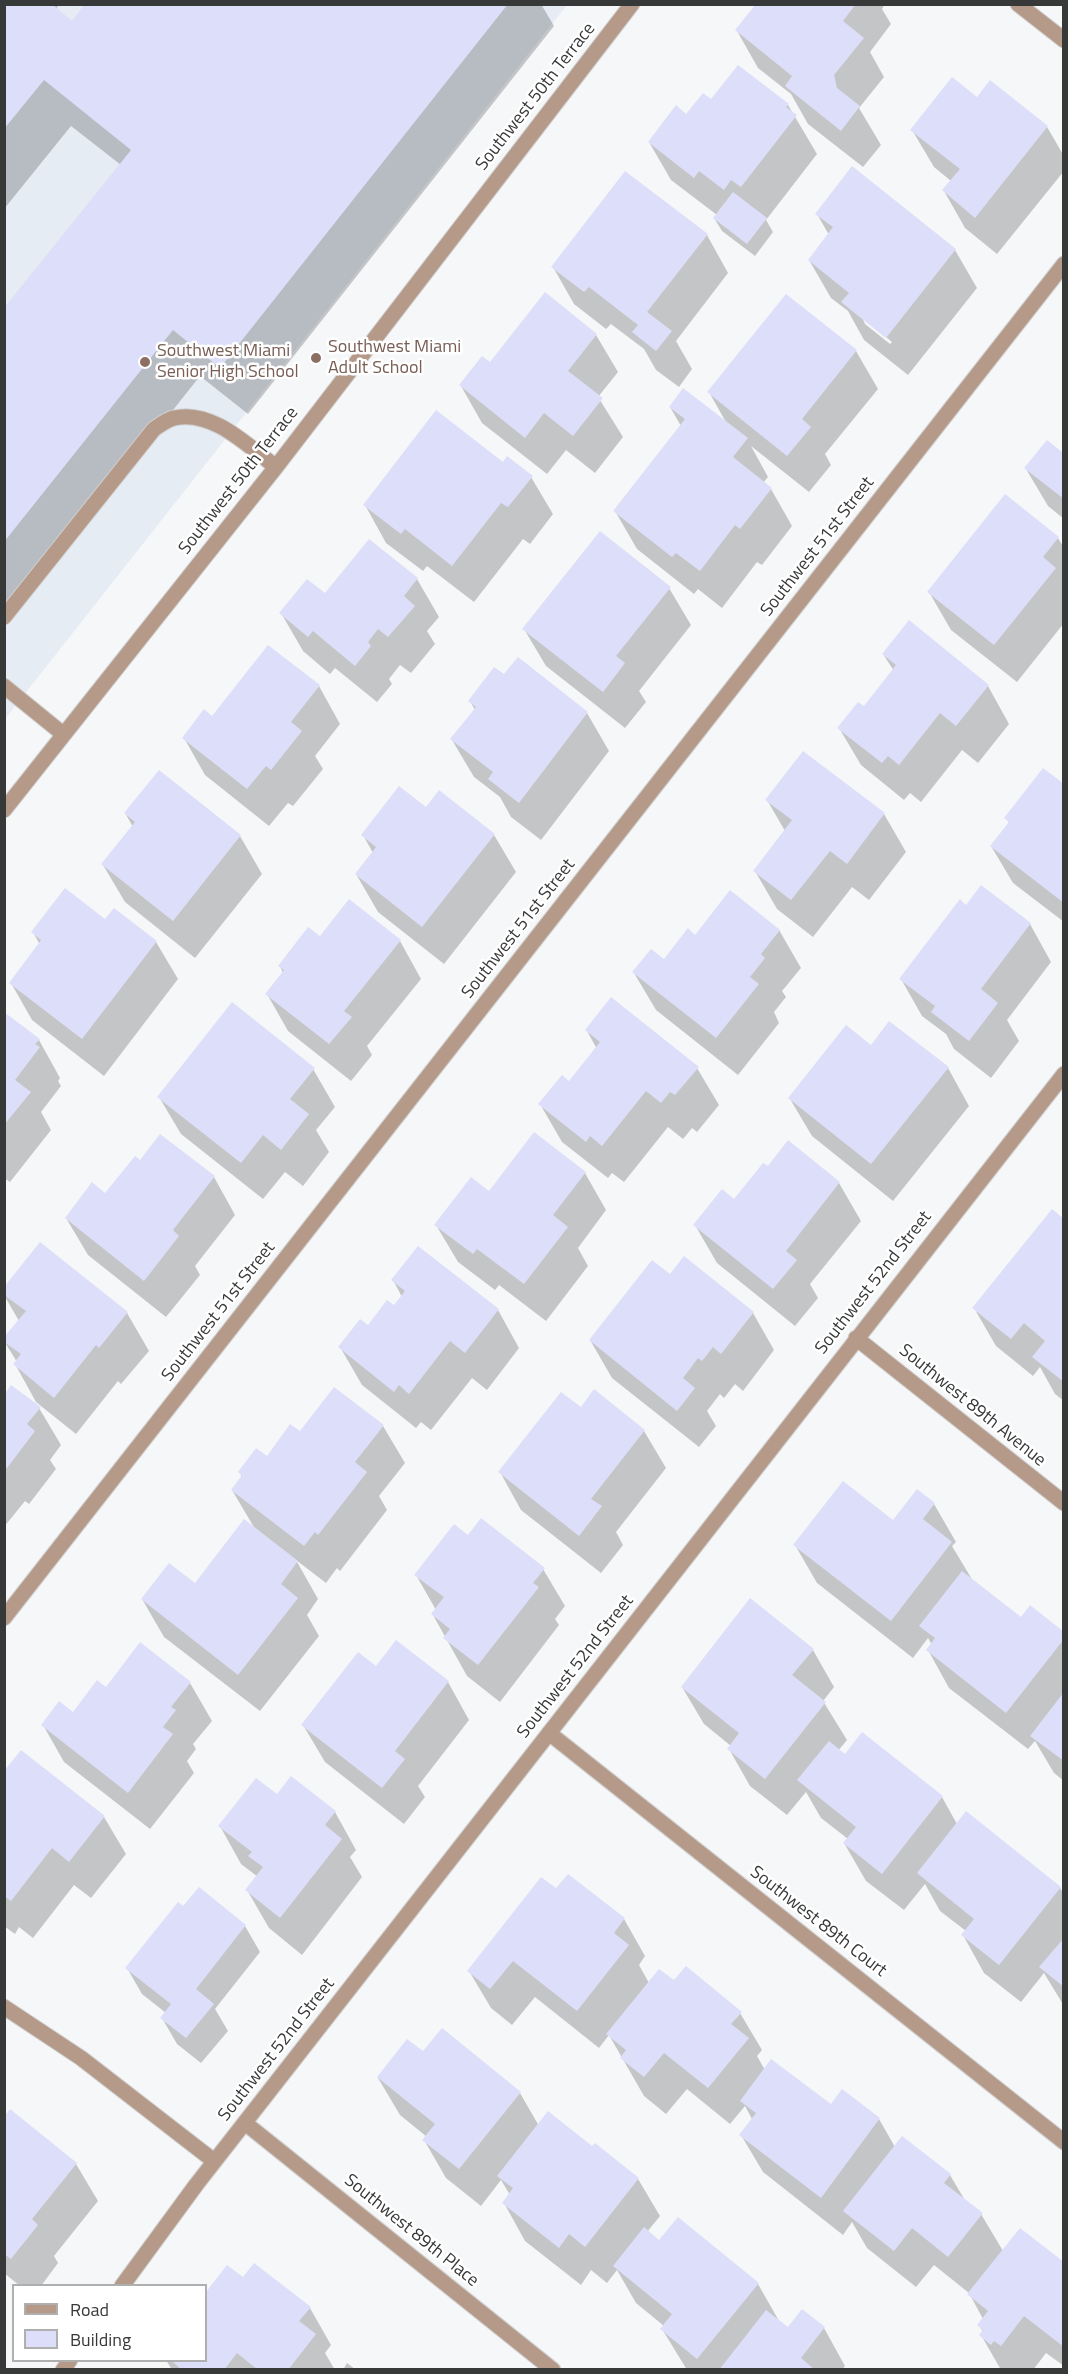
<!DOCTYPE html>
<style>
body{margin:0}
#map{position:relative;width:1068px;height:2374px;overflow:hidden;background:#f6f7f9;font-family:"Titillium Web",sans-serif}
canvas{display:block}
.frame{position:absolute;inset:0;border:6px solid #373838;pointer-events:none}
.legend{position:absolute;left:12px;top:2284px;width:195px;height:78px;box-sizing:border-box;background:#fff;border:2px solid #afafaf;margin:0;padding:8px 10px;list-style:none;font-size:18px;color:#373838}
.legend li{display:flex;align-items:center;gap:12px;height:30px}
.legend b{width:30px;border:2px solid #afafaf}
</style>
<div id="map">
<canvas width="1068" height="2374"></canvas>
<div class="frame"></div>
<ul class="legend">
<li><b style="height:8px;background:#b69a89"></b>Road</li>
<li><b style="height:16px;background:#dddef9"></b>Building</li>
</ul>
</div>
<script>
const context = document.querySelector('canvas').getContext('2d');
context.lineJoin = 'round';
function fill(path, color) { context.fillStyle = color; context.fill(path, 'evenodd'); }
function stroke(path, color, width, dash) { context.strokeStyle = color; context.lineWidth = width; context.lineCap = dash ? 'butt' : 'round'; context.setLineDash(dash || []); context.stroke(path); }
function write(font, color, halo, rows, align = 'center') {
  context.font = font + ' "Titillium Web",sans-serif'; context.lineWidth = 5; context.setLineDash([]); context.textBaseline = 'middle'; context.strokeStyle = halo; context.fillStyle = color; for (const [text, x, y, turn = 0] of rows) {
    context.save(); context.translate(x, y); context.rotate((+turn || 0) * Math.PI / 180); context.textAlign = isNaN(turn) ? turn : align; if (halo) context.strokeText(text, 0, 0); context.fillText(text, 0, 0); context.restore();
  }
}
fill(new Path2D(`
 M 5,5 L 567,5 L 5,719 Z`), '#e5ecf3');
fill(new Path2D(`
 M 4,4 L 59,4 L 56,9 L 73,23 L 87,4 L 541,4 L 554,26 L 248,414 L 200,376 L 4,623 L 4,310 L 121,165 L 71,126 L 4,209 Z
 M 757,4 L 885,4 L 882,9 L 891,24 L 870,52 L 884,77 L 859,108 L 881,145 L 863,167 L 808,124 L 791,94 L 758,68 L 737,31 Z
 M 738,67 L 788,105 L 817,154 L 766,220 L 773,232 L 755,256 L 722,231 L 714,218 L 717,215 L 671,180 L 649,142 L 711,101 Z
 M 977,99 L 1047,127 L 1064,156 L 1064,171 L 997,254 L 965,228 L 944,191 L 951,181 L 934,167 L 912,130 Z
 M 852,169 L 955,250 L 977,288 L 908,375 L 864,340 L 848,311 L 831,298 L 809,260 L 829,235 L 817,214 ZM 862,317 L 892,342 L 890,344 L 865,324 Z
 M 707,235 L 728,273 L 676,341 L 692,369 L 679,387 L 656,370 L 644,349 L 611,324 L 606,329 L 574,304 L 553,267 Z
 M 596,335 L 618,372 L 598,397 L 623,437 L 595,473 L 566,450 L 547,474 L 482,423 L 461,386 L 490,364 Z
 M 856,351 L 878,389 L 825,454 L 831,465 L 809,492 L 751,446 L 768,477 L 763,483 L 771,489 L 792,526 L 762,565 L 757,562 L 722,608 L 698,589 L 694,594 L 637,549 L 615,511 L 681,426 L 670,407 L 727,424 L 709,392 Z
 M 1064,452 L 1064,519 L 1048,506 L 1026,469 Z
 M 503,464 L 531,477 L 553,514 L 530,544 L 523,539 L 474,602 L 427,566 L 423,571 L 386,543 L 365,505 Z
 M 1058,538 L 1064,548 L 1064,623 L 1017,682 L 951,630 L 929,592 Z
 M 370,541 L 417,579 L 439,617 L 427,631 L 435,644 L 411,673 L 400,665 L 389,679 L 392,684 L 377,702 L 335,668 L 330,674 L 303,651 L 281,613 L 326,595 Z
 M 669,588 L 691,625 L 639,691 L 646,702 L 625,728 L 546,666 L 524,629 Z
 M 883,654 L 988,686 L 1009,724 L 978,763 L 962,750 L 921,802 L 910,793 L 904,800 L 861,765 L 839,728 L 864,708 L 894,671 Z
 M 518,659 L 587,713 L 609,751 L 541,840 L 511,817 L 500,797 L 474,777 L 452,740 L 475,710 L 470,701 L 504,677 Z
 M 319,686 L 340,724 L 315,756 L 323,769 L 293,806 L 288,803 L 269,826 L 205,775 L 184,738 L 213,718 Z
 M 1064,786 L 1064,922 L 1013,883 L 991,846 L 1009,823 L 1006,818 Z
 M 767,800 L 884,814 L 906,852 L 869,900 L 852,887 L 813,937 L 777,909 L 755,871 L 785,831 Z
 M 426,809 L 494,835 L 516,872 L 444,964 L 378,912 L 356,874 L 373,853 L 363,835 Z
 M 125,813 L 240,836 L 262,874 L 195,958 L 125,902 L 103,865 L 133,827 Z
 M 966,907 L 1030,924 L 1051,962 L 1007,1020 L 1019,1041 L 991,1078 L 954,1049 L 946,1034 L 922,1016 L 901,979 Z
 M 106,922 L 156,942 L 178,979 L 104,1076 L 32,1020 L 11,983 L 40,945 L 33,932 Z
 M 779,930 L 801,968 L 782,991 L 786,997 L 774,1012 L 779,1023 L 738,1075 L 656,1010 L 634,973 L 664,961 L 695,937 Z
 M 320,938 L 400,941 L 421,979 L 367,1046 L 372,1055 L 351,1081 L 288,1031 L 267,994 L 283,973 L 280,966 Z
 M 4,1014 L 39,1040 L 60,1078 L 58,1081 L 61,1086 L 41,1112 L 51,1130 L 10,1182 L 4,1178 Z
 M 587,1031 L 697,1068 L 719,1105 L 697,1132 L 692,1128 L 683,1139 L 668,1127 L 624,1182 L 612,1173 L 608,1178 L 562,1142 L 540,1104 L 569,1084 L 597,1049 Z
 M 871,1047 L 948,1068 L 969,1106 L 893,1201 L 812,1136 L 790,1099 Z
 M 313,1069 L 335,1107 L 316,1130 L 329,1152 L 303,1186 L 285,1172 L 263,1199 L 181,1134 L 159,1097 Z
 M 789,1142 L 839,1183 L 861,1221 L 810,1284 L 818,1298 L 795,1326 L 717,1263 L 695,1225 L 735,1201 L 768,1168 Z
 M 140,1162 L 214,1177 L 235,1215 L 195,1266 L 200,1275 L 166,1317 L 88,1255 L 66,1218 L 105,1195 Z
 M 585,1173 L 606,1210 L 578,1248 L 588,1266 L 546,1321 L 499,1285 L 495,1290 L 458,1262 L 436,1225 L 489,1193 Z
 M 1064,1221 L 1064,1401 L 1055,1394 L 1040,1367 L 1033,1376 L 996,1346 L 974,1308 Z
 M 41,1244 L 127,1313 L 149,1351 L 121,1384 L 118,1381 L 76,1434 L 36,1402 L 15,1364 L 17,1362 L 4,1341 L 19,1321 L 4,1295 Z
 M 393,1280 L 498,1310 L 519,1348 L 487,1390 L 472,1378 L 431,1430 L 421,1422 L 416,1428 L 362,1385 L 340,1347 L 395,1307 L 402,1297 Z
 M 753,1313 L 774,1350 L 743,1391 L 735,1384 L 724,1398 L 720,1394 L 707,1411 L 716,1426 L 699,1447 L 612,1378 L 590,1340 Z
 M 4,1397 L 39,1408 L 61,1445 L 50,1460 L 56,1469 L 29,1504 L 25,1501 L 4,1527 Z
 M 581,1409 L 644,1431 L 666,1468 L 616,1532 L 623,1545 L 601,1573 L 521,1510 L 500,1472 Z
 M 383,1426 L 405,1463 L 379,1496 L 387,1510 L 340,1571 L 337,1568 L 326,1583 L 296,1560 L 318,1599 L 307,1615 L 319,1636 L 260,1711 L 164,1637 L 142,1599 L 195,1585 L 255,1529 L 232,1490 L 242,1477 L 240,1472 L 267,1458 L 300,1434 Z
 M 917,1491 L 934,1504 L 956,1542 L 952,1546 L 973,1581 L 1021,1620 L 1064,1633 L 1064,1781 L 1054,1773 L 1035,1741 L 1028,1749 L 949,1688 L 928,1650 L 932,1645 L 928,1638 L 913,1658 L 817,1583 L 795,1545 L 893,1522 Z
 M 468,1537 L 543,1569 L 565,1606 L 555,1619 L 559,1625 L 500,1702 L 467,1676 L 433,1615 L 436,1610 L 416,1575 Z
 M 141,1644 L 190,1683 L 212,1721 L 193,1744 L 196,1749 L 187,1761 L 194,1773 L 150,1829 L 64,1762 L 43,1725 L 73,1715 L 106,1689 Z
 M 813,1650 L 834,1687 L 823,1701 L 847,1740 L 838,1751 L 845,1756 L 942,1797 L 957,1824 L 1060,1888 L 1064,1894 L 1064,2006 L 1044,1973 L 1021,2002 L 984,1973 L 963,1935 L 966,1931 L 940,1911 L 925,1884 L 904,1910 L 866,1881 L 844,1843 L 848,1839 L 821,1818 L 806,1792 L 787,1815 L 750,1786 L 729,1749 L 731,1746 L 704,1724 L 682,1687 Z
 M 376,1668 L 448,1682 L 469,1720 L 418,1786 L 425,1797 L 404,1824 L 325,1762 L 303,1725 Z
 M 4,1774 L 104,1817 L 126,1854 L 91,1898 L 74,1885 L 33,1938 L 19,1927 L 15,1934 L 4,1926 Z
 M 278,1797 L 335,1812 L 356,1850 L 350,1857 L 362,1877 L 302,1955 L 269,1928 L 247,1890 L 258,1877 L 241,1864 L 220,1826 Z
 M 199,1889 L 245,1926 L 260,1952 L 215,2009 L 228,2031 L 201,2063 L 177,2044 L 162,2018 L 166,2013 L 142,1994 L 127,1968 Z
 M 557,1890 L 624,1919 L 645,1956 L 639,1965 L 649,1983 L 675,1982 L 740,2013 L 762,2050 L 757,2056 L 765,2070 L 831,2106 L 842,2091 L 879,2119 L 895,2147 L 950,2175 L 966,2202 L 981,2214 L 1003,2251 L 1064,2264 L 1064,2366 L 1046,2353 L 1033,2370 L 1001,2370 L 981,2335 L 983,2332 L 979,2325 L 983,2319 L 969,2293 L 934,2265 L 916,2287 L 867,2248 L 852,2222 L 843,2235 L 763,2172 L 741,2135 L 752,2119 L 745,2106 L 730,2124 L 687,2089 L 666,2114 L 644,2096 L 609,2035 L 599,2048 L 535,1997 L 512,2025 L 491,2008 L 469,1971 Z
 M 424,2053 L 520,2093 L 539,2126 L 592,2148 L 638,2179 L 660,2216 L 647,2232 L 660,2242 L 758,2284 L 779,2321 L 788,2329 L 824,2328 L 845,2366 L 842,2370 L 687,2370 L 662,2329 L 664,2326 L 636,2303 L 617,2270 L 607,2283 L 591,2270 L 581,2285 L 525,2241 L 504,2203 L 510,2195 L 501,2180 L 481,2206 L 446,2178 L 424,2140 L 427,2137 L 400,2115 L 378,2078 Z
 M 4,2119 L 76,2164 L 98,2201 L 54,2256 L 58,2263 L 41,2286 L 20,2286 L 4,2273 Z
 M 227,2267 L 243,2279 L 310,2308 L 331,2345 L 325,2353 L 335,2370 L 172,2370 L 166,2360 L 206,2360 L 206,2295 Z
 M 347,2363 L 356,2370 L 343,2370 Z`), '#0003');
fill(new Path2D(`
 M 4,4 L 52,4 L 72,21 L 85,4 L 508,4 L 220,368 L 173,330 L 4,542 L 4,308 L 131,150 L 44,80 L 4,129 Z
 M 756,4 L 856,4 L 843,21 L 864,38 L 834,75 L 837,88 L 860,106 L 841,131 L 785,86 L 792,76 L 735,30 Z
 M 738,65 L 789,104 L 786,107 L 797,115 L 741,187 L 731,180 L 724,190 L 699,171 L 694,178 L 648,142 L 676,105 L 686,114 L 703,93 L 711,99 Z
 M 952,77 L 977,97 L 990,80 L 1048,126 L 975,218 L 942,190 L 960,169 L 910,130 Z
 M 852,166 L 956,249 L 886,338 L 841,302 L 849,293 L 808,260 L 833,227 L 815,214 Z
 M 625,171 L 708,234 L 647,312 L 672,331 L 656,351 L 632,332 L 638,325 L 589,287 L 584,292 L 551,267 Z
 M 733,192 L 767,218 L 747,244 L 713,218 Z
 M 545,292 L 597,334 L 568,371 L 603,398 L 573,436 L 544,413 L 525,438 L 459,385 L 482,356 L 490,362 Z
 M 786,294 L 857,350 L 802,419 L 811,427 L 787,456 L 707,392 Z
 M 683,388 L 748,438 L 733,457 L 772,488 L 740,529 L 735,525 L 700,571 L 676,553 L 672,557 L 613,511 L 685,419 L 669,407 Z
 M 436,410 L 503,462 L 507,456 L 533,476 L 508,507 L 501,503 L 452,566 L 405,529 L 401,534 L 363,505 Z
 M 1047,440 L 1062,452 L 1064,450 L 1064,499 L 1024,468 Z
 M 1005,494 L 1059,537 L 1043,557 L 1056,568 L 994,645 L 927,592 Z
 M 600,531 L 671,587 L 616,656 L 625,663 L 603,692 L 522,629 Z
 M 369,539 L 418,578 L 404,596 L 415,606 L 388,637 L 378,629 L 368,642 L 371,646 L 355,666 L 313,631 L 308,637 L 279,613 L 307,579 L 325,593 Z
 M 909,620 L 989,685 L 956,726 L 940,713 L 899,765 L 888,756 L 882,763 L 837,728 L 858,702 L 864,706 L 896,665 L 882,654 Z
 M 268,645 L 320,685 L 291,722 L 302,731 L 271,770 L 266,766 L 247,789 L 182,738 L 204,709 L 212,716 Z
 M 518,657 L 588,712 L 519,803 L 488,779 L 493,772 L 450,739 L 476,707 L 468,701 L 494,667 L 504,674 Z
 M 803,751 L 885,813 L 847,864 L 830,851 L 791,900 L 753,871 L 792,820 L 765,800 Z
 M 1043,768 L 1064,784 L 1064,903 L 990,846 L 1009,822 L 1004,818 Z
 M 159,770 L 241,835 L 173,921 L 101,864 L 135,822 L 124,813 Z
 M 399,786 L 426,807 L 439,790 L 495,834 L 422,927 L 355,874 L 376,847 L 361,835 Z
 M 981,885 L 1031,923 L 981,989 L 998,1003 L 969,1041 L 931,1012 L 935,1006 L 899,979 L 960,899 L 966,905 Z
 M 65,888 L 105,919 L 114,908 L 157,941 L 82,1039 L 9,983 L 41,940 L 31,932 Z
 M 730,890 L 780,930 L 761,954 L 765,958 L 750,977 L 759,984 L 716,1038 L 632,972 L 651,949 L 664,959 L 688,928 L 695,935 Z
 M 349,899 L 401,940 L 344,1011 L 352,1017 L 329,1044 L 265,994 L 284,970 L 278,966 L 308,927 L 320,936 Z
 M 611,997 L 699,1067 L 675,1095 L 670,1092 L 661,1103 L 646,1091 L 602,1146 L 590,1136 L 586,1142 L 538,1104 L 562,1075 L 569,1081 L 600,1042 L 585,1030 Z
 M 232,1002 L 315,1068 L 290,1099 L 309,1114 L 281,1150 L 263,1135 L 241,1163 L 157,1097 Z
 M 4,1012 L 40,1039 L 35,1044 L 40,1047 L 15,1080 L 31,1092 L 4,1125 Z
 M 889,1021 L 949,1067 L 871,1164 L 788,1098 L 846,1025 L 871,1045 Z
 M 534,1132 L 586,1172 L 553,1215 L 568,1227 L 524,1284 L 477,1249 L 473,1254 L 434,1225 L 471,1177 L 489,1191 Z
 M 160,1134 L 215,1176 L 173,1230 L 179,1236 L 144,1281 L 65,1218 L 92,1182 L 105,1193 L 135,1156 L 140,1160 Z
 M 788,1140 L 840,1182 L 786,1251 L 797,1260 L 773,1289 L 693,1225 L 722,1189 L 734,1199 L 763,1163 L 768,1166 Z
 M 1052,1209 L 1064,1219 L 1064,1382 L 1032,1357 L 1045,1341 L 1024,1323 L 1011,1339 L 972,1308 Z
 M 40,1242 L 128,1312 L 99,1348 L 96,1345 L 54,1398 L 13,1364 L 21,1354 L 4,1342 L 4,1337 L 26,1311 L 4,1295 L 4,1287 Z
 M 418,1246 L 499,1309 L 465,1353 L 450,1341 L 409,1394 L 399,1385 L 394,1392 L 338,1347 L 360,1319 L 368,1325 L 387,1300 L 394,1305 L 405,1291 L 391,1280 Z
 M 684,1256 L 754,1312 L 721,1354 L 713,1347 L 702,1361 L 698,1358 L 683,1378 L 695,1388 L 677,1411 L 589,1340 L 652,1260 L 670,1274 Z
 M 11,1385 L 41,1407 L 27,1424 L 35,1431 L 7,1468 L 4,1466 L 4,1395 Z
 M 334,1387 L 384,1425 L 355,1462 L 367,1472 L 318,1535 L 315,1532 L 304,1546 L 231,1490 L 242,1475 L 238,1472 L 256,1448 L 267,1456 L 290,1424 L 300,1431 Z
 M 594,1389 L 645,1430 L 591,1499 L 602,1506 L 579,1536 L 498,1472 L 561,1392 L 581,1407 Z
 M 843,1481 L 893,1520 L 917,1489 L 935,1503 L 923,1519 L 952,1542 L 891,1621 L 793,1545 Z
 M 481,1518 L 545,1568 L 533,1583 L 539,1587 L 478,1665 L 443,1638 L 450,1629 L 431,1614 L 444,1597 L 414,1575 L 454,1524 L 468,1535 Z
 M 244,1519 L 298,1561 L 281,1584 L 298,1598 L 238,1675 L 141,1599 L 169,1563 L 195,1583 Z
 M 962,1571 L 1021,1617 L 1030,1605 L 1064,1632 L 1064,1639 L 1006,1713 L 926,1650 L 935,1638 L 919,1626 Z
 M 750,1598 L 814,1649 L 792,1675 L 826,1702 L 765,1779 L 727,1749 L 739,1733 L 681,1687 Z
 M 396,1640 L 449,1681 L 395,1751 L 405,1759 L 382,1788 L 301,1725 L 358,1652 L 376,1666 Z
 M 140,1642 L 191,1682 L 171,1707 L 176,1710 L 163,1727 L 173,1734 L 128,1793 L 41,1725 L 59,1701 L 73,1712 L 97,1680 L 106,1687 Z
 M 1064,1692 L 1064,1761 L 1030,1736 Z
 M 862,1732 L 943,1796 L 882,1874 L 843,1843 L 856,1827 L 797,1780 L 829,1741 L 845,1754 Z
 M 21,1750 L 105,1816 L 69,1862 L 52,1848 L 11,1901 L 4,1896 L 4,1802 L 6,1800 L 4,1771 Z
 M 291,1776 L 336,1811 L 325,1825 L 342,1839 L 280,1918 L 245,1890 L 263,1867 L 248,1856 L 252,1852 L 218,1826 L 256,1778 L 277,1794 Z
 M 966,1811 L 1061,1887 L 999,1965 L 961,1935 L 974,1919 L 917,1873 Z
 M 568,1874 L 625,1918 L 614,1933 L 629,1945 L 577,2011 L 513,1961 L 490,1989 L 467,1971 L 541,1877 L 556,1888 Z
 M 199,1887 L 246,1925 L 196,1989 L 214,2004 L 186,2038 L 160,2018 L 171,2004 L 125,1968 L 178,1902 L 183,1906 Z
 M 1064,1938 L 1064,1987 L 1039,1967 Z
 M 686,1966 L 742,2012 L 731,2024 L 749,2038 L 708,2088 L 664,2053 L 644,2077 L 620,2058 L 626,2050 L 606,2034 L 659,1969 L 674,1980 Z
 M 442,2028 L 521,2092 L 459,2169 L 422,2140 L 435,2124 L 377,2077 L 407,2039 L 423,2051 Z
 M 771,2059 L 831,2104 L 842,2089 L 880,2118 L 821,2198 L 739,2135 L 756,2113 L 740,2101 Z
 M 10,2109 L 77,2163 L 32,2219 L 38,2225 L 11,2259 L 4,2254 L 4,2117 Z
 M 548,2111 L 592,2146 L 595,2143 L 639,2178 L 585,2247 L 569,2234 L 559,2248 L 502,2203 L 513,2188 L 497,2176 Z
 M 902,2136 L 951,2174 L 944,2183 L 983,2213 L 948,2257 L 912,2228 L 894,2251 L 843,2211 Z
 M 678,2217 L 759,2283 L 697,2359 L 660,2329 L 672,2314 L 613,2266 L 644,2227 L 659,2240 Z
 M 1020,2228 L 1064,2262 L 1064,2347 L 1024,2316 L 1001,2346 L 994,2341 L 991,2345 L 979,2335 L 983,2330 L 977,2325 L 988,2311 L 967,2294 Z
 M 254,2263 L 311,2307 L 299,2321 L 316,2334 L 288,2370 L 258,2370 L 237,2353 L 224,2370 L 182,2370 L 171,2360 L 206,2360 L 206,2292 L 227,2265 L 243,2277 Z
 M 802,2309 L 825,2327 L 801,2358 L 815,2370 L 719,2370 L 766,2310 L 788,2327 Z`), '#dddef9');
const minor = new Path2D(`
 M 1018,4 L 1064,40
 M 4,617 L 154,429 C 160,425 168,419 174,418 C 212,409 248,446 276,467
 M 4,686 L 63,734
 M 4,810 L 276,467 L 632,4
 M 856,1338 L 1064,1503
 M 4,1618 L 1064,264
 M 549,1733 L 1064,2142
 M 4,2007 L 81,2058 L 214,2161
 M 245,2123 L 553,2370
 M 122,2286 L 196,2185 L 1064,1074
 M 63,2370 L 70,2360`);
stroke(minor, '#d0d1d2', 17);
stroke(minor, '#b69a89', 15);
for (const [x, y, r, color] of [
 [316,358,6,"#8d6e63"],
 [145,362,6,"#8d6e63"]
]) { const dot = new Path2D(); dot.arc(x, y, r, 0, 2 * Math.PI); context.fillStyle = color; context.fill(dot); stroke(dot, '#fff', 2); }
write('18px', '#373838', '#fff', [
 ["Southwest 50th Terrace",536,97,-52],
 ["Southwest 50th Terrace",239,481,-52],
 ["Southwest 51st Street",818,547,-52],
 ["Southwest 51st Street",519,929,-52],
 ["Southwest 52nd Street",874,1283,-52],
 ["Southwest 51st Street",219,1312,-52],
 ["Southwest 89th Avenue",972,1406,39],
 ["Southwest 52nd Street",576,1667,-52],
 ["Southwest 89th Court",818,1922,38],
 ["Southwest 52nd Street",277,2050,-52],
 ["Southwest 89th Place",411,2231,39]
]);
write('18px', '#785e54', '#fff', [
 ["Southwest Miami",328,348],
 ["Adult School",328,369],
 ["Southwest Miami",157,352],
 ["Senior High School",157,373]
], 'left');
</script>
